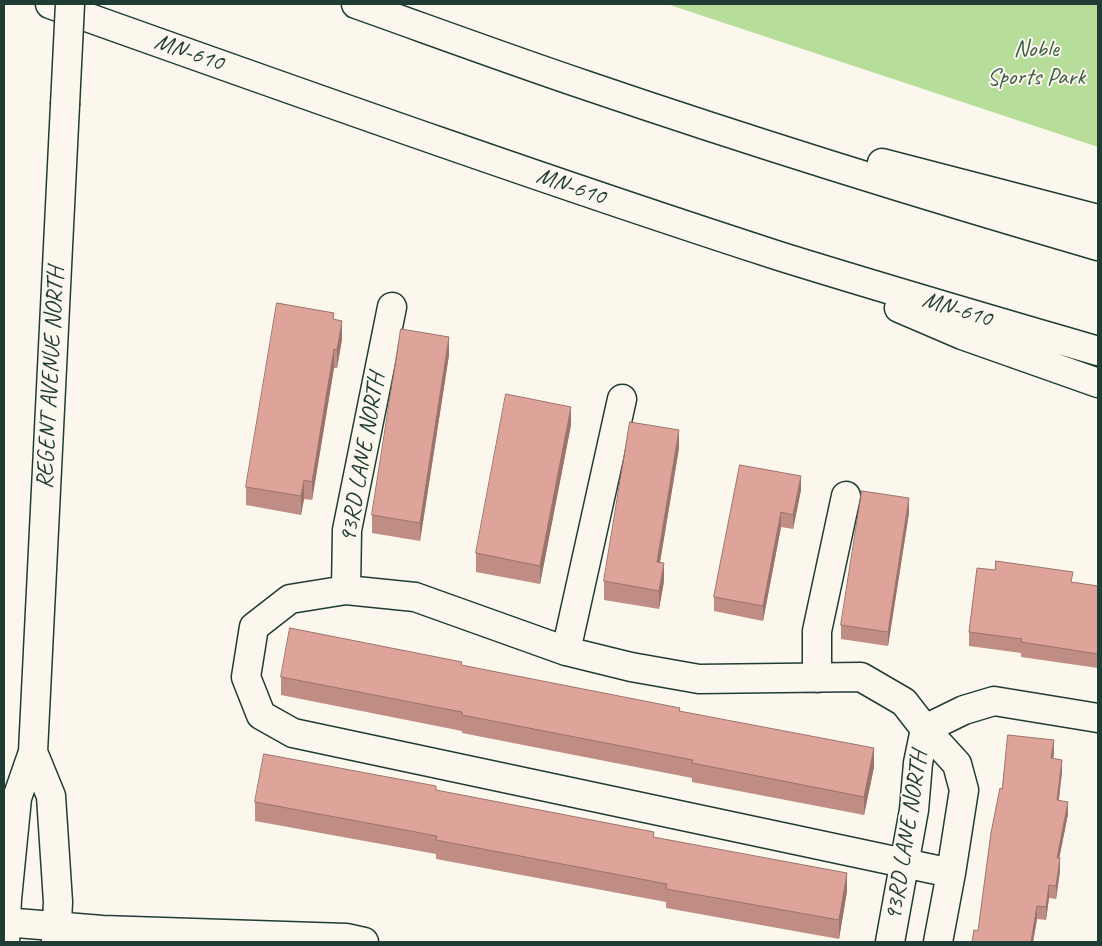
<!DOCTYPE html>
<style>
body{margin:0}
#map{position:relative;width:1102px;height:946px;overflow:hidden;background:#fbf7ec;font-family:Caveat,sans-serif}
canvas{display:block}
.frame{position:absolute;inset:0;border:5px solid #1f3d34;pointer-events:none}
</style>
<div id="map">
<canvas width="1102" height="946"></canvas>
<div class="frame"></div>
</div>
<script>
const context = document.querySelector('canvas').getContext('2d');
context.lineJoin = 'round';
function fill(path, color) { context.fillStyle = color; context.fill(path, 'evenodd'); }
function stroke(path, color, width, dash) { context.strokeStyle = color; context.lineWidth = width; context.lineCap = dash ? 'butt' : 'round'; context.setLineDash(dash || []); context.stroke(path); }
function write(font, color, halo, rows, align = 'center') {
  context.font = font + ' Caveat,sans-serif'; context.lineWidth = 4; context.setLineDash([]); context.textBaseline = 'middle'; context.strokeStyle = halo; context.fillStyle = color; for (const [text, x, y, turn = 0] of rows) {
    context.save(); context.translate(x, y); context.rotate((+turn || 0) * Math.PI / 180); context.textAlign = isNaN(turn) ? turn : align; if (halo) context.strokeText(text, 0, 0); context.fillText(text, 0, 0); context.restore();
  }
}
fill(new Path2D(`
 M 667,4 L 1098,4 L 1098,147 Z`), '#b6de9a');
const minor = new Path2D(`
 M 346,590 L 347,530 L 392,307
 M 566,651 L 622,399
 M 817,678 L 817,631 L 846,496
 M 925,729 L 964,710 L 994,701 L 1098,718
 M 33,752 L 51,796 L 58,902 L 56,942
 M 4,922 L 102,930 L 346,938 L 364,942
 M 5,942 L 7,899 L 17,798 L 33,752 L 65,105
 M 890,942 L 914,810 L 918,763 L 925,729
 M 938,942 L 951,873 L 964,790 L 957,764 L 925,729 L 904,702 L 861,677 L 699,679 L 631,667 L 566,651 L 415,597 L 346,590 L 290,599 L 254,627 L 246,677 L 261,715 L 293,733 L 951,873`);
const highway = new Path2D(`
 M 50,4 C 292,90 535,177 779,256 C 885,289 992,320 1098,351
 M 356,4 C 432,31 508,59 585,85 C 755,143 926,196 1098,246
 M 882,163 L 1098,219
 M 899,308 L 962,335 L 1098,383`);
stroke(minor, '#1f3d34', 31);
stroke(highway, '#1f3d34', 31);
stroke(minor, '#fbf7ec', 28);
stroke(highway, '#fbf7ec', 28);
const minorBridge = new Path2D(`
 M 65,105 L 70,4`);
stroke(minorBridge, '#1f3d34', 31, []);
stroke(minorBridge, '#fbf7ec', 28);
fill(new Path2D(`
 M 334,319 L 342,339 L 337,368 L 334,368 L 312,500 L 304,499 L 301,515 L 246,505 L 246,487 Z
 M 449,355 L 420,541 L 372,533 L 372,515 Z
 M 571,425 L 540,584 L 476,572 L 476,553 Z
 M 679,448 L 660,562 L 664,581 L 659,609 L 604,600 L 604,581 Z
 M 740,465 L 801,490 L 793,529 L 781,527 L 763,621 L 714,611 L 714,597 Z
 M 909,513 L 888,646 L 841,639 L 841,625 Z
 M 1073,582 L 1098,586 L 1098,668 L 1021,657 L 1021,653 L 969,646 L 969,632 Z
 M 462,665 L 680,711 L 874,767 L 864,815 L 692,782 L 692,778 L 462,733 L 462,731 L 281,695 L 281,677 Z
 M 1054,753 L 1053,759 L 1062,772 L 1059,800 L 1068,814 L 1059,858 L 1060,871 L 1056,899 L 1049,898 L 1046,920 L 1037,919 L 1033,942 L 972,942 L 978,931 Z
 M 436,790 L 654,837 L 847,891 L 839,939 L 666,908 L 666,902 L 436,859 L 436,854 L 255,821 L 255,802 Z`), '#bf8d84');
fill(new Path2D(`
 M 342,321 L 342,339 L 337,368 L 337,350 Z
 M 449,337 L 449,355 L 420,541 L 420,523 Z
 M 334,349 L 334,368 L 312,500 L 312,482 Z
 M 571,407 L 571,425 L 540,584 L 540,566 Z
 M 679,430 L 679,448 L 657,580 L 657,562 Z
 M 801,476 L 801,490 L 793,529 L 793,515 Z
 M 304,480 L 304,499 L 301,515 L 301,496 Z
 M 909,498 L 909,513 L 888,646 L 888,632 Z
 M 781,512 L 781,527 L 763,621 L 763,606 Z
 M 664,563 L 664,581 L 659,609 L 659,591 Z
 M 1054,740 L 1054,753 L 1051,771 L 1051,758 Z
 M 874,748 L 874,767 L 864,815 L 864,797 Z
 M 1062,760 L 1062,772 L 1057,812 L 1057,800 Z
 M 1068,802 L 1068,814 L 1057,870 L 1057,858 Z
 M 1060,858 L 1060,871 L 1056,899 L 1056,886 Z
 M 847,873 L 847,891 L 839,939 L 839,920 Z
 M 1049,885 L 1049,898 L 1046,920 L 1046,907 Z
 M 1037,906 L 1037,919 L 1033,942 L 1031,942 Z`), '#9b736c');
const building = new Path2D(`
 M 277,303 L 334,313 L 333,319 L 342,321 L 337,350 L 334,349 L 312,482 L 304,480 L 301,496 L 246,487 Z
 M 401,329 L 449,337 L 420,523 L 372,515 Z
 M 506,394 L 571,407 L 540,566 L 476,553 Z
 M 630,422 L 679,430 L 657,562 L 664,563 L 659,591 L 604,581 Z
 M 740,465 L 801,476 L 793,515 L 781,512 L 763,606 L 714,597 Z
 M 862,491 L 909,498 L 888,632 L 841,625 Z
 M 996,561 L 1073,572 L 1071,582 L 1098,586 L 1098,654 L 1021,642 L 1022,639 L 969,632 L 977,568 L 995,570 Z
 M 290,628 L 462,662 L 461,665 L 680,708 L 679,711 L 874,748 L 864,797 L 692,763 L 693,760 L 462,715 L 462,712 L 281,677 Z
 M 1008,735 L 1054,740 L 1051,758 L 1062,760 L 1057,800 L 1068,802 L 1057,858 L 1060,858 L 1056,886 L 1049,885 L 1046,907 L 1037,906 L 1031,942 L 972,942 L 974,930 L 978,931 L 991,833 L 1000,788 L 1002,789 Z
 M 264,754 L 436,786 L 436,790 L 654,832 L 653,837 L 847,873 L 839,920 L 666,889 L 667,884 L 436,840 L 437,836 L 255,802 Z`);
fill(building, '#dea49a');
stroke(building, '#9b736c', 1);
write('24px', '#3d5d48', '#fbf7ec', [
 ["Noble",1036,50],
 ["Sports Park",1036,78]
]);
write('24px', '#1f3d34', '#fbf7ec', [
 ["MN-610",189,53,19],
 ["MN-610",571,187,19],
 ["MN-610",957,310,17],
 ["REGENT AVENUE NORTH",51,378,-87],
 ["93RD LANE NORTH",363,458,-80],
 ["93RD LANE NORTH",907,836,-81]
]);
</script>
